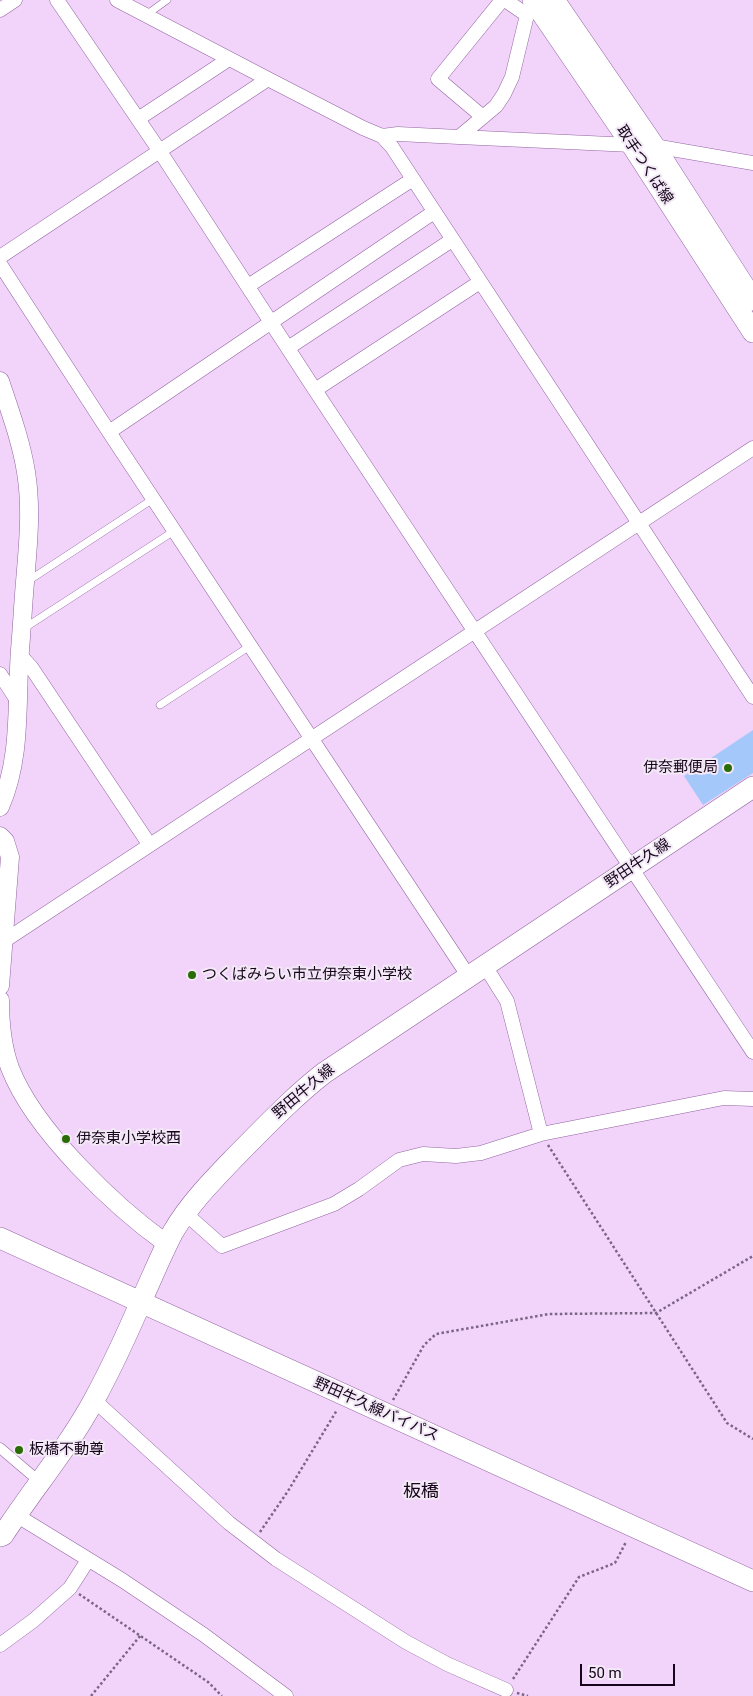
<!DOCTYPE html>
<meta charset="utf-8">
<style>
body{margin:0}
#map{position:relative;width:753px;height:1696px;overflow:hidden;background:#f2d4fb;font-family:Roboto,sans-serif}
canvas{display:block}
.scale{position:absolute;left:580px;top:1664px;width:95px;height:22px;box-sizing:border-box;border:2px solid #15041a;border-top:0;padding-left:6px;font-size:15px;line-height:18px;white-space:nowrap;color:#15041a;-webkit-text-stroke:4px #f3e9f6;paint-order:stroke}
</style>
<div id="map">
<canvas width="753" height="1696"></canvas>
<div class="scale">50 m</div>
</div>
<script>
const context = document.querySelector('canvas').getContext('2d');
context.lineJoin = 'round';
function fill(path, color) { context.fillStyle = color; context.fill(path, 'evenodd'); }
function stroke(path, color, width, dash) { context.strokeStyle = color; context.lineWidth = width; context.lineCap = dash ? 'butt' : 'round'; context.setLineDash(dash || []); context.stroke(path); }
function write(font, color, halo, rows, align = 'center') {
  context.font = font + ' Roboto,"Noto Sans JP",sans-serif'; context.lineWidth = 4; context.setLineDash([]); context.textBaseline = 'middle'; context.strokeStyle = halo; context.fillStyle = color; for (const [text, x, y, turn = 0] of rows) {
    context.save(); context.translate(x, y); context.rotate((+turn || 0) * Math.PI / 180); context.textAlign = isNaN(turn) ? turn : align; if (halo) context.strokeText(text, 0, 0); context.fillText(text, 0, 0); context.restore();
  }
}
fill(new Path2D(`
 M 753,730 L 753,773 L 703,805 L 684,776 Z`), '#a5c8fb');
const service = new Path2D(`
 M 146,15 L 167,0
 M 28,581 L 153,499
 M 23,629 L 174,531
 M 160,705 L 250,646`);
const pedestrian = new Path2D(`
 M 0,1448 L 40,1482`);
const minor = new Path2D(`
 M 57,0 L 159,150 L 315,390 L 753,1052
 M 117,0 L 268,79 L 363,128 L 382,136 L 398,134 L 459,137 L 654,146 L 753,163
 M 505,0 L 527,15
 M 0,10 L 15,0
 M 483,117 L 438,79 L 502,0
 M 138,119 L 229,59
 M 382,136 L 392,147 L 753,697
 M 459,137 L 496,106 L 504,94 L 512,77 L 527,15 L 543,1
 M 0,257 L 268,79
 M 0,264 L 109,432 L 469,977
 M 248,286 L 413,179
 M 288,348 L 452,240
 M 315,390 L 480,282
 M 109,432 L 434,212
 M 20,655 L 31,667 L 149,844
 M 0,674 L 18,702
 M 4,941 L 753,448
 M 485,966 L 507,1001 L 541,1134
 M 185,1213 L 222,1246 L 334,1204 L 359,1189 L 399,1160 L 423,1154 L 456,1156 L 481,1153 L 541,1134 L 724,1098 L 753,1099
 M 94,1400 L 229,1523 L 276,1559 L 406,1642 L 447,1664 L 506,1690
 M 16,1515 L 122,1580 L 204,1635 L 286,1696
 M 0,1645 L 34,1620 L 70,1588 L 88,1560`);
const tertiary = new Path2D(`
 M 0,381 C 10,411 21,441 26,472 C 32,509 28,545 25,582 C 23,605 22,627 20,650 C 16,703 22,757 0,807
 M 0,836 L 5,841 L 10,857 L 0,986
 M 0,1000 C 0,1023 2,1046 10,1068 C 34,1130 114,1206 167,1244`);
const primary = new Path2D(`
 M 533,0 L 632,145 L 753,332
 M 554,0 L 654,146 L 753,300
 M 0,1238 L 753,1581
 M 0,1536 L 3,1535 C 32,1490 68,1448 94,1400 C 112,1367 128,1332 143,1297 C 153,1275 162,1253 173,1232 C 190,1203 213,1180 236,1156 C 265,1127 292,1098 324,1073 L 753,787`);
stroke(service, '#9264a0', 8);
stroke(pedestrian, '#9264a0', 11);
stroke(minor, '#9264a0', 15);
stroke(tertiary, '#9264a0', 19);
stroke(primary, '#9264a0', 22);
stroke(new Path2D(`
 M 548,1145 L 727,1423 L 753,1439
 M 393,1400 L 424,1345 L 436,1334 L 549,1314 L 656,1313 L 753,1256
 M 260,1532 L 288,1491 L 337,1410
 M 79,1594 L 208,1682 L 222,1696
 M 513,1679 L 579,1577 L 615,1563 L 626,1542
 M 517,1693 L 528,1696
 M 91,1696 L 140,1636`), '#7c6583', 2.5, [2.5, 2.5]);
stroke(service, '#fff', 7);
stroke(pedestrian, '#fff', 10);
stroke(minor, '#fff', 14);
stroke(tertiary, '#fff', 18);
stroke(primary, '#fff', 21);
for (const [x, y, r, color] of [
 [728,768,5,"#286c03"],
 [192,975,5,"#286c03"],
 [66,1139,5,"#286c03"],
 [19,1450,5,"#286c03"]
]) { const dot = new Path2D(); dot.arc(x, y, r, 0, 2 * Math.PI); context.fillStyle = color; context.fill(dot); stroke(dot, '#f3e9f6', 2); }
write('15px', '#15041a', '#f3e9f6', [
 ["取手つくば線",644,165,57],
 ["野田牛久線",638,864,-34],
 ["野田牛久線",304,1092,-40],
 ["野田牛久線バイパス",376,1410,24]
]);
write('15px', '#15041a', '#f3e9f6', [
 ["伊奈郵便局",718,768,"right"],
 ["つくばみらい市立伊奈東小学校",202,975],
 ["伊奈東小学校西",76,1139],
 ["板橋不動尊",29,1450]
], 'left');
write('18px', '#15041a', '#f3e9f6', [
 ["板橋",421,1492]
]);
</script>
